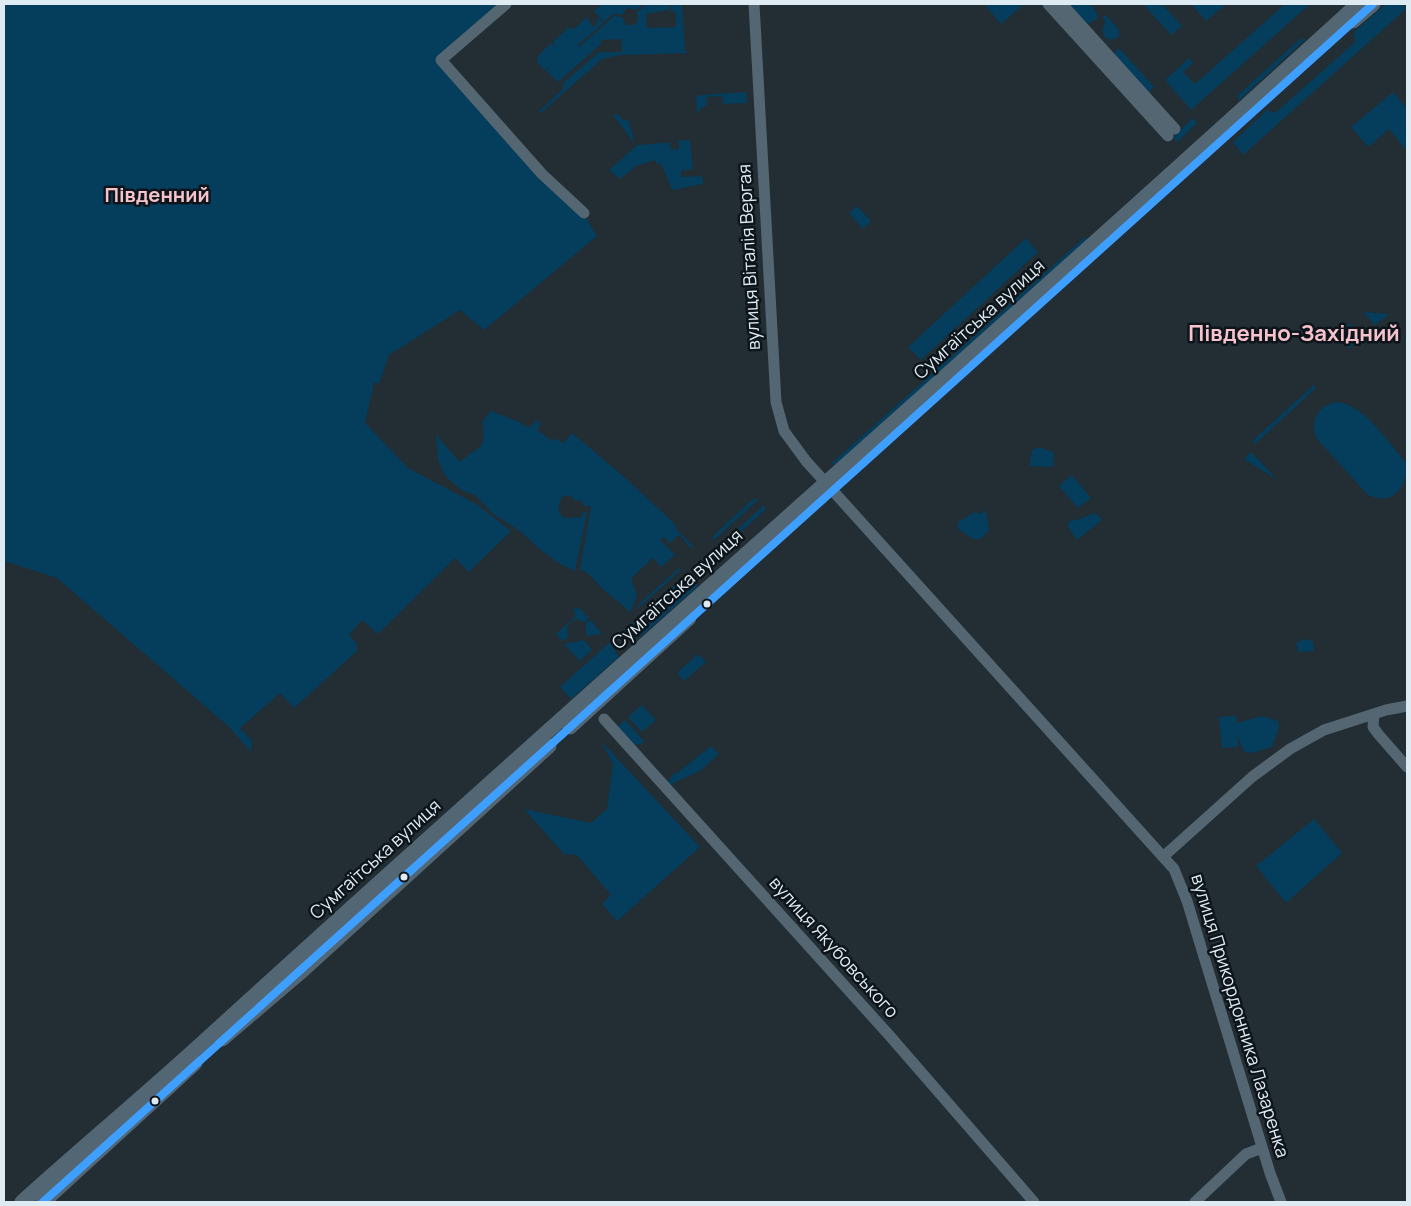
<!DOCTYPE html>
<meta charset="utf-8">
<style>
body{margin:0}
#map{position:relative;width:1411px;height:1206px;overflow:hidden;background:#222d34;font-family:Manrope,sans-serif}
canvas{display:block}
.frame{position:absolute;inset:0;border:5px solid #dfebf3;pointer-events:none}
</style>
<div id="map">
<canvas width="1411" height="1206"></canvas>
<div class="frame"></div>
</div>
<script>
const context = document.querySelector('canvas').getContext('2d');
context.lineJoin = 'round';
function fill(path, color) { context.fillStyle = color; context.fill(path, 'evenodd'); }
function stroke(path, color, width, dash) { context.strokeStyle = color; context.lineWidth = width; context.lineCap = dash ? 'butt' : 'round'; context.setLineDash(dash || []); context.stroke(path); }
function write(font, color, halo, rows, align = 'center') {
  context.font = font + ' Manrope,sans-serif'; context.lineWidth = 5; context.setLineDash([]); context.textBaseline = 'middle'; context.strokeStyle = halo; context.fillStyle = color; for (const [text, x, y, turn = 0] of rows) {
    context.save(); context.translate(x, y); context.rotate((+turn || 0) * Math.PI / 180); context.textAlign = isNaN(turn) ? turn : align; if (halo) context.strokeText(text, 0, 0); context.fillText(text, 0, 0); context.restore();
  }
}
fill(new Path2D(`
 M 4,4 L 506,4 L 441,61 L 585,216 L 597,236 L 484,330 L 460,310 L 389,355 L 379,384 L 374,382 L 365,423 L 408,468 L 476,504 L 511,531 L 469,572 L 455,558 L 378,634 L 362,620 L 349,635 L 357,644 L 357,651 L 294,708 L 280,693 L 240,728 L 252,741 L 251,752 L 229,727 L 57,578 L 4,561 Z
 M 602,4 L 643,4 L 636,10 L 627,8 L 622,15 L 613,14 L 604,22 L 594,11 Z
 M 646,4 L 669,4 L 669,10 L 646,14 L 647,28 L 676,27 L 676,12 L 671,12 L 671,4 L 682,4 L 685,51 L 690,53 L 621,55 L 602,59 L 541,113 L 539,111 L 563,89 L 563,83 L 599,52 L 622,52 L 621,39 L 601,40 L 601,44 L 558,82 L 546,71 L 549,66 L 544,70 L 537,62 L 538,56 L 551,43 L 556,48 L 553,42 L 569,27 L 574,29 L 587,17 L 593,27 L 598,23 L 596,20 L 599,18 L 603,23 L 578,45 L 579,47 L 614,16 L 622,17 L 626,25 L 633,25 L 638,21 L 637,12 Z
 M 984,4 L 1024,4 L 1001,24 Z
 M 1070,4 L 1091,4 L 1098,16 L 1097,19 L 1086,25 Z
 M 1143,4 L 1162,4 L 1182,26 L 1171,35 Z
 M 1191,4 L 1226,4 L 1206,21 Z
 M 1285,4 L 1310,4 L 1191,110 L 1165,80 L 1189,58 L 1193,63 L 1183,72 L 1195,84 Z
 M 1386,4 L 1402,4 L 1407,8 L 1243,155 L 1233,142 L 1267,110 L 1275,113 L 1355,42 L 1354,32 Z
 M 1106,15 L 1119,30 L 1119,37 L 1110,40 L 1105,37 L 1102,30 L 1105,23 L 1103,16 Z
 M 1300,39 L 1306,39 L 1238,101 L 1238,95 Z
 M 1119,48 L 1154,87 L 1149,92 L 1112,55 Z
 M 746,92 L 747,103 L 723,104 L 722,96 L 707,97 L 707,105 L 700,109 L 697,115 L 696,97 L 700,95 Z
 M 1393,92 L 1407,109 L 1407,151 L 1389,129 L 1368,147 L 1351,127 Z
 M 612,114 L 619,115 L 623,120 L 629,121 L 635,144 Z
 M 1193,118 L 1197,123 L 1177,142 L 1173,137 Z
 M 690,140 L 693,169 L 681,171 L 681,177 L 702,176 L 703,184 L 672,190 L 661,163 L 657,164 L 655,160 L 636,166 L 620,179 L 609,170 L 637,145 L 674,142 L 670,143 L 671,150 L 679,149 L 679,142 L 675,141 Z
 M 857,206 L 871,221 L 863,229 L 849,213 Z
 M 1085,237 L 1090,243 L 837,468 L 832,463 Z
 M 1026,238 L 1038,252 L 921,360 L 908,347 Z
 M 1363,312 L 1389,314 L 1375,325 Z
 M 1350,323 L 1362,337 L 1349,349 L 1346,345 L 1353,339 L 1346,328 Z
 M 1314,385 L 1316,388 L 1255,444 L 1252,441 Z
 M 1337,402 C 1363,403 1391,445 1407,464 C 1407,483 1396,508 1368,495 L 1317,439 C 1309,421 1318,405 1337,402 Z
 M 491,411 L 522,423 L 528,428 L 537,420 L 541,424 L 537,430 L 552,441 L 555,438 L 563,443 L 572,433 L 622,475 L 677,526 L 675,528 L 693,546 L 693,550 L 679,535 L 670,543 L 664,537 L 660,540 L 675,555 L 661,567 L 653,558 L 631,578 L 637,595 L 630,613 C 622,603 615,600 606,592 C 597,584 592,575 580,569 L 591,506 L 583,506 L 582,501 L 574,500 L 571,495 L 562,497 C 558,505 556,512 565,518 L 581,517 L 583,512 L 587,512 L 575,571 L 560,564 L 542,551 L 521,532 L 492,513 L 475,495 L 463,491 L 454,484 L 444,474 L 438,459 L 436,436 L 438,434 L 438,437 L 460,462 C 477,446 488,451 482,422 Z
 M 1040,447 L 1054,453 L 1053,467 L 1029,466 L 1032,450 Z
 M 1251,452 L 1273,475 L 1276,479 L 1244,459 Z
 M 1072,475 L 1091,498 L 1078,508 L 1059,486 Z
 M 753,499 L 759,499 L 713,541 L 713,536 Z
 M 764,505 L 765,510 L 716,554 L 708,556 Z
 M 986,510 L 989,530 L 981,539 L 973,539 L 958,529 L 958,522 L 975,512 L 980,514 Z
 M 1096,513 L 1102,520 L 1077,540 L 1068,527 L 1069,521 C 1080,521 1086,515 1096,513 Z
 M 679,568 L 681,570 L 636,610 L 640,603 Z
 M 686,575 L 689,578 L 621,639 L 615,639 Z
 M 696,583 L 698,586 L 637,640 L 648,625 Z
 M 579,608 L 589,618 L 583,623 L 578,619 C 568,621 566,627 568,637 L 562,641 L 556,634 L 576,616 L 573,609 Z
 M 591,620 L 602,634 L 586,636 L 586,623 Z
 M 1305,639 L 1313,641 L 1314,651 L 1298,652 L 1296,643 Z
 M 584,640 L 592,650 L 580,661 L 564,644 Z
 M 610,642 L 619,657 L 571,699 L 560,687 Z
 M 698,654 L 706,662 L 684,681 L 677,673 Z
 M 642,705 L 656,720 L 642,732 L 628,717 Z
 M 1236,716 L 1237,723 L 1262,716 L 1278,721 L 1279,727 L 1272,747 L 1252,753 L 1245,752 L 1240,744 L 1237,730 L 1238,747 L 1222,748 L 1219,717 Z
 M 625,720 L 645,742 L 633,746 L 617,727 Z
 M 601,741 L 700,847 L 617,921 L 602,904 L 611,895 L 577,855 L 564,854 L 524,809 L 591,823 L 607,809 L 613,764 Z
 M 711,746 L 719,754 L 700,771 L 669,785 L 667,783 L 674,773 L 676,774 Z
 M 1314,819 L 1342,853 L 1286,903 L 1256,866 Z`), '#053d5c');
stroke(new Path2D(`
 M 506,4 L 441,60 L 542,174 L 584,213
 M 754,4 L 776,402 L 784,431 L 806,461 L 1174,869 L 1187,901 L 1270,1173 L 1281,1202
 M 1048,4 L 1168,136
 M 1062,4 L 1175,129
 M 1374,714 L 1373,727 L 1379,735 L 1407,767
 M 604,719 L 889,1035 L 1034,1202
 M 1164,856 L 1252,777 L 1290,749 L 1324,730 L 1386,710 L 1407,706
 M 1195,1202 L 1246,1154 L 1262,1148`), '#536672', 11);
stroke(new Path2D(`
 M 1353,21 L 1373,4
 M 570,727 L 689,618
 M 222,1039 L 303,970 L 549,746
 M 22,1202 C 84,1146 149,1092 211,1035 C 591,688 979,351 1358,4
 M 43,1202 L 195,1063`), '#526674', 15);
stroke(new Path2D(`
 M 43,1202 L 1373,4`), '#3f9fff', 8);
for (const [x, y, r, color] of [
 [707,604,4.5,"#dfebf3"],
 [404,877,4.5,"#dfebf3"],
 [155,1101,4.5,"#dfebf3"]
]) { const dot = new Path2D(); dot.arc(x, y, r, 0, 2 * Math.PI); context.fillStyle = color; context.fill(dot); stroke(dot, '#0d151b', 2); }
write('18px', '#dfebf3', '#0d151b', [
 ["вулиця Віталія Вергая",750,257,-93],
 ["Сумгаїтська вулиця",980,320,-42],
 ["Сумгаїтська вулиця",678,590,-42],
 ["Сумгаїтська вулиця",376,860,-42],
 ["вулиця Якубовського",833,948,48],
 ["вулиця Прикордонника Лазаренка",1239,1016,73]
]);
write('bold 20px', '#f6c2cc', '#0d151b', [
 ["Південний",157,196]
]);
write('bold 22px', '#f6c2cc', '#0d151b', [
 ["Південно-Західний",1294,335]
]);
</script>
